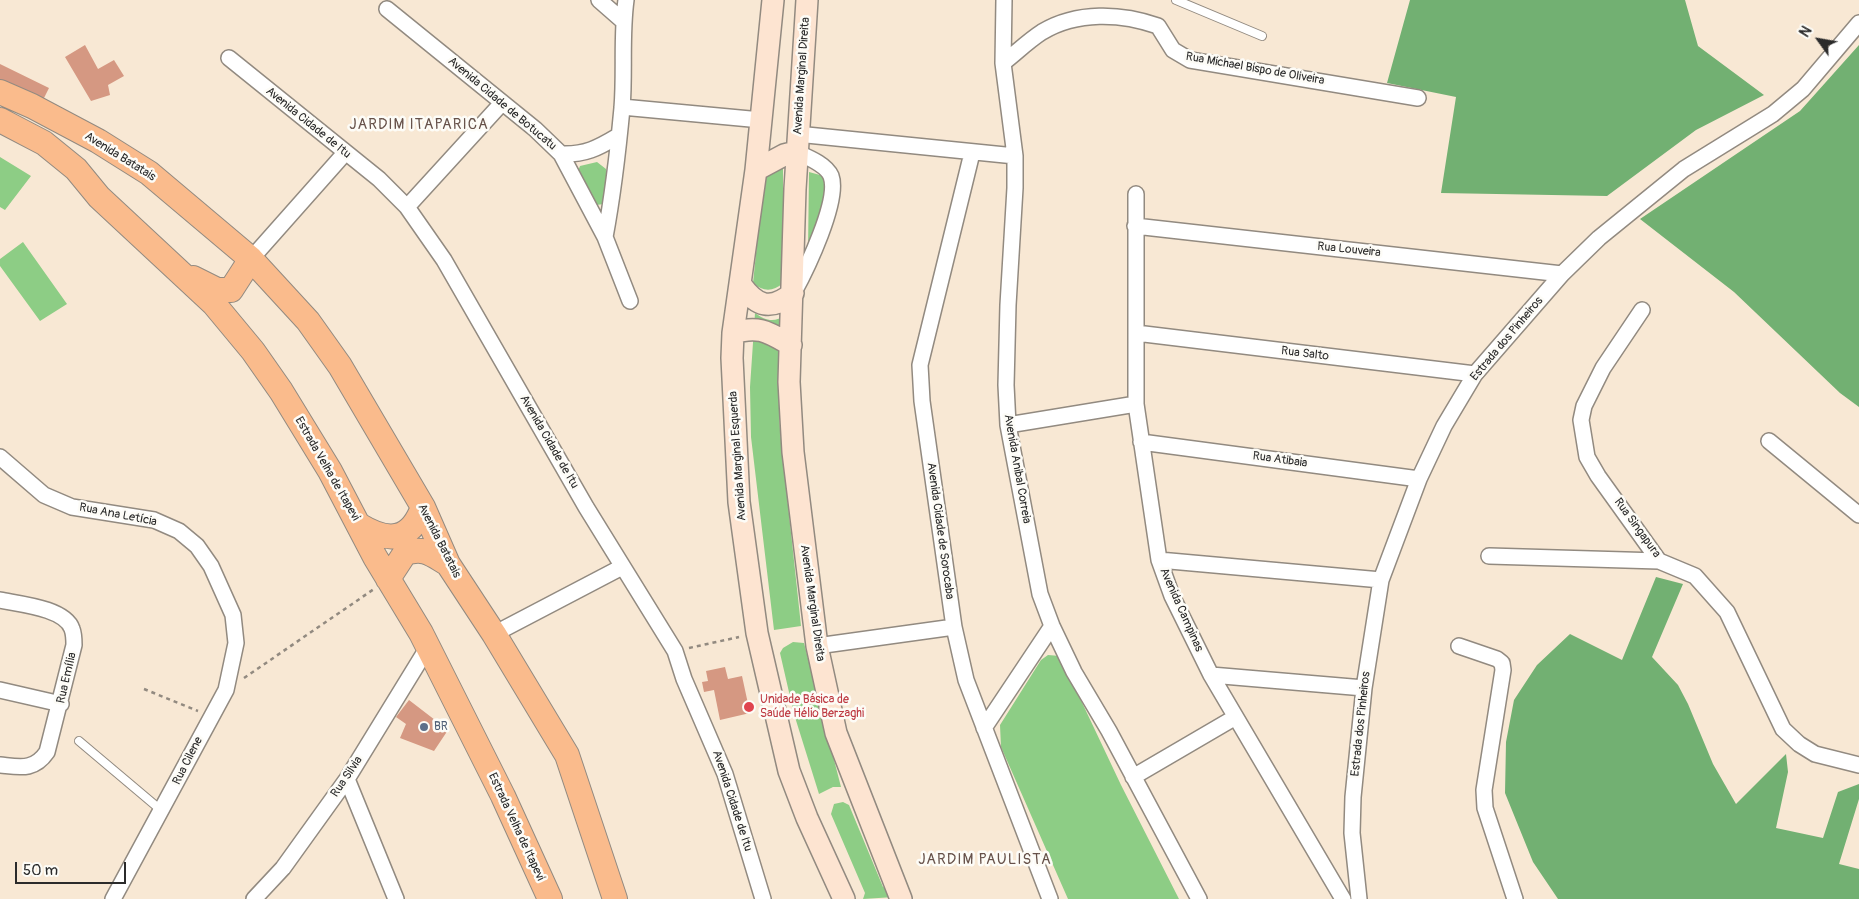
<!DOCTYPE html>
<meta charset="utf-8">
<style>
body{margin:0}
#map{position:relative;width:1859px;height:899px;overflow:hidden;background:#f8e8d4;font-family:Pangolin,sans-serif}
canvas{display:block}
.north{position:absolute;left:1794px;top:15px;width:50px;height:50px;-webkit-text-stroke:4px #fdfcf7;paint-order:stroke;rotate:302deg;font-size:14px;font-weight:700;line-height:20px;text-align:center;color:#2b2b2b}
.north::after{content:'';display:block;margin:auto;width:18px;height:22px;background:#2b2b2b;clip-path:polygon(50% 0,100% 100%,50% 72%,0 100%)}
.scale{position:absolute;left:15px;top:862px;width:111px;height:22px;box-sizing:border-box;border:2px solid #2b2b2b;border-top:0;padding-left:6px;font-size:15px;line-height:18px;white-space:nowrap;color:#2b2b2b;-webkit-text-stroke:4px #fdfcf7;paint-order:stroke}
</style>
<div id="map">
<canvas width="1859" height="899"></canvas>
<div class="north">N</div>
<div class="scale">50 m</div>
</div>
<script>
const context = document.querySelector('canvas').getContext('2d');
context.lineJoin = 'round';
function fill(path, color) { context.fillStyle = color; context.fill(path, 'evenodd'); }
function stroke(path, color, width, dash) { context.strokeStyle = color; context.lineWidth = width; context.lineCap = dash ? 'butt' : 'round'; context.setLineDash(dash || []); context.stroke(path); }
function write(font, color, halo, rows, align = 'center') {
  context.font = font + ' Pangolin,sans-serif'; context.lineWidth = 5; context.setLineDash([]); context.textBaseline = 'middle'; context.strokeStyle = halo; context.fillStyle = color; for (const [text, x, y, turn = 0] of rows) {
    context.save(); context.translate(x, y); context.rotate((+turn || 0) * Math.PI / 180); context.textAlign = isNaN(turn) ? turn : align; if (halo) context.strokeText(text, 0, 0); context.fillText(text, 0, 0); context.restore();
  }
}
fill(new Path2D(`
 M 0,157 L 31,176 L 5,210 L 0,207 Z
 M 597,162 L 606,169 L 606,199 L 604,204 L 596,205 L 578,171 L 580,166 Z
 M 783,165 L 783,283 C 773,292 763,292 753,283 L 763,185 L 767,177 Z
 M 809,172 L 820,175 L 828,183 L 822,214 L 808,251 Z
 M 23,242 L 67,304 L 40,321 L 0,266 L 0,259 Z
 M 755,313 C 766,321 774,323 786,315 L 778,382 L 780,430 L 801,626 L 774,630 L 751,437 L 750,387 Z
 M 793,642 L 804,643 L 841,787 L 833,787 L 819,794 L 794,714 L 780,653 L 783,648 Z
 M 1048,655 L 1060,656 L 1121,785 L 1179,899 L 1068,899 L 1001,747 L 1000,725 L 1041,660 Z
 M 843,802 L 849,805 L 883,887 L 890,889 L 894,897 L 863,899 L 865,893 L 831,814 L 834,804 Z`), '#8dcd85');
fill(new Path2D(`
 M 1410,0 L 1685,0 L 1698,46 L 1764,95 L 1696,130 L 1607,196 L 1441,193 L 1456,97 L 1387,83 Z
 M 1859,45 L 1859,407 L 1840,393 L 1734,292 L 1640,219 L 1800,111 Z
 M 1656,577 L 1683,584 L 1652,657 L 1678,685 L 1688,704 L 1713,764 L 1736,804 L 1786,754 L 1788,772 L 1776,828 L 1823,838 L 1838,792 L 1859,784 L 1859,799 L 1839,864 L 1859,869 L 1859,899 L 1558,899 L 1533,862 L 1505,793 L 1506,742 L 1514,700 L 1537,665 L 1570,634 L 1622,660 Z`), '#72b072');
fill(new Path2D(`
 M 85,45 L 98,69 L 114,60 L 124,76 L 108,85 L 110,95 L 91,101 L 65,57 Z
 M 0,64 L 49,88 L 41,104 L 0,85 Z
 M 725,667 L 728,679 L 742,676 L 750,713 L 720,720 L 714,690 L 704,692 L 702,682 L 708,681 L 706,671 Z
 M 409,700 L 448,730 L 434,751 L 400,738 L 406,724 L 396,717 Z`), '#d59882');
const lane = new Path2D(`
 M 1176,0 L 1262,36
 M 79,741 L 162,811`);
const street = new Path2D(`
 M 599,0 L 623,21
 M 1004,0 L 1003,63 L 1015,156 L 1015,188 L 1008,305 L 1006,385 L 1008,425 L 1040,594 L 1052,626 L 1074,672 L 1109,731 L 1199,899
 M 387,9 L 535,129 L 561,154 L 605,237 L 630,301
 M 229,58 L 379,179 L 407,207 L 444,260 L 586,507 L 675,651 L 684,679 L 725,774 L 763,899
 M 1003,63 C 1016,53 1028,41 1042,32 C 1077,11 1121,13 1158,26 L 1173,50 L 1190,60 L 1418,98
 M 622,107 L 761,120
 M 797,134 L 1015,156
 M 972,153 L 920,365 L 922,401 L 954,627 L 966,680 L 1050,899
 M 561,154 C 585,155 598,148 618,136
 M 1136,194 L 1136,404 L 1159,560 L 1172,596 L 1211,675 L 1343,899
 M 407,207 L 502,103
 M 1135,226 L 1562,274
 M 605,237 C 613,194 618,151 622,108 C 625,72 621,36 626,0
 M 251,259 L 345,153
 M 794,292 C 806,270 840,200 831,176 C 826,164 807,157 796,152
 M 1642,310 L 1603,368 L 1584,406 L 1581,420 L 1587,457 L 1598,476 L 1659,561 L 1695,576 L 1727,612 L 1783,729 L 1799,744 L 1815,754 L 1859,765
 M 1136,333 L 1475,374
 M 1008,425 L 1136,404
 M 1769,441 L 1859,515
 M 1141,442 L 1419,479
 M 0,457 L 44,495 L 72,507 L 154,520 L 179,531 L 197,546 L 211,566 L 233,615 L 236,643 L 226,690 L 113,899
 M 1489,556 L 1659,561
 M 1159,560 L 1381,580
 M 0,600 C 19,604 65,608 72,629 C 74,634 74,640 74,645 L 47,752 C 34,771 20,767 0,765
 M 494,634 L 622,567
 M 817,646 L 954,627
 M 1459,646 L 1497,659 L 1502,663 L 1503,670 L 1484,790 L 1485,808 L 1515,899
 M 1211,675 L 1364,688
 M 0,690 L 61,704
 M 984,728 L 1052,626
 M 1133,777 L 1234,718
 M 347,779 L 396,899
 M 254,899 L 283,868 L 347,779 L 428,647
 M 1359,899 L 1352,833 L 1353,797 L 1364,688 L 1381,580 L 1419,479 L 1444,426 L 1475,374 L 1562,274 L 1599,238 L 1684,169 L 1773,114 L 1803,89 L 1859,23`);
const secondary = new Path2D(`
 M 773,0 L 756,170 L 733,333 L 732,358 L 739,502 L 757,633 L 789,771 L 807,818 L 844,899
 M 807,0 L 795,189 L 789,382 L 793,452 L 817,646 L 836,733 L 901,899
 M 756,170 L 784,155 L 796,152
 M 741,285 C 757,307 771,311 793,293
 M 733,333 C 759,325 768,332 791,345`);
const primary = new Path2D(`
 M 0,92 L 32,106 L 98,141 L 149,173 L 251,259 L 308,321 L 340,366 L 423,507 L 448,564 L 494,634 L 567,755 L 615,899
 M 0,120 L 44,143 L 76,169 L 99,197 L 214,304 L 253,351 L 281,391 L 330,471 L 375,557 L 421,633 L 503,796 L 550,899
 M 193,278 L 217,290 L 231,290 L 251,259
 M 359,525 C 387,542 410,543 423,507
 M 388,579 L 405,553 C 425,547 431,554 448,564`);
stroke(lane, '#928a80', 10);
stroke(street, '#928a80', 18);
stroke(secondary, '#928a80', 24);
stroke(primary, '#928a80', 26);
stroke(new Path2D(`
 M 689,648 L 739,637
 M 244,678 L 374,589
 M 144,689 L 198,711`), '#928a80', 2.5, [4, 4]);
stroke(lane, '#fff', 8);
stroke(street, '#fff', 15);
stroke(secondary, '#fde4d1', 21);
stroke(primary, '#fabb8c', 24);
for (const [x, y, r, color] of [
 [749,707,6,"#e0444e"],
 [424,727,5,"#5c6f8a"]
]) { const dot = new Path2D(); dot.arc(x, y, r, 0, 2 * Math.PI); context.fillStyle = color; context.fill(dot); stroke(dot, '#fdfcf7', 2); }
write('12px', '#2b2b2b', '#fdfcf7', [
 ["Rua Michael Bispo de Oliveira",1255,69,10],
 ["Avenida Marginal Direita",802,76,-86],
 ["Avenida Cidade de Botucatu",502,104,40],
 ["Avenida Cidade de Itu",308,123,39],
 ["Avenida Batatais",120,157,32],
 ["Rua Louveira",1349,250,6],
 ["Estrada dos Pinheiros",1507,339,-50],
 ["Rua Salto",1305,354,7],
 ["Avenida Cidade de Itu",549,442,60],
 ["Avenida Marginal Esquerda",738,456,-94],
 ["Rua Atibaia",1280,460,8],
 ["Estrada Velha de Itapevi",327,469,60],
 ["Avenida Anibal Correia",1017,469,80],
 ["Rua Ana Letícia",118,515,11],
 ["Rua Singapura",1637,528,54],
 ["Avenida Cidade de Sorocaba",940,531,82],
 ["Avenida Batatais",439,541,63],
 ["Avenida Marginal Direita",812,603,82],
 ["Avenida Campinas",1181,610,66],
 ["Rua Emília",67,678,-77],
 ["Estrada dos Pinheiros",1361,724,-84],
 ["Rua Cilene",188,761,-63],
 ["Rua Silvia",347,777,-56],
 ["Avenida Cidade de Itu",732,801,72],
 ["Estrada Velha de Itapevi",516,827,65]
]);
write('12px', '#be3a42', '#fdfcf7', [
 ["Unidade Básica de",760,700],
 ["Saúde Hélio Berzaghi",760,714]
], 'left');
write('12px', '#4e5e75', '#fdfcf7', [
 ["BR",434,727]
], 'left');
context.letterSpacing = '1px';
write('15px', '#665149', '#fdfcf7', [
 ["JARDIM ITAPARICA",419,125],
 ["JARDIM PAULISTA",985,860]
]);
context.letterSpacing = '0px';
</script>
